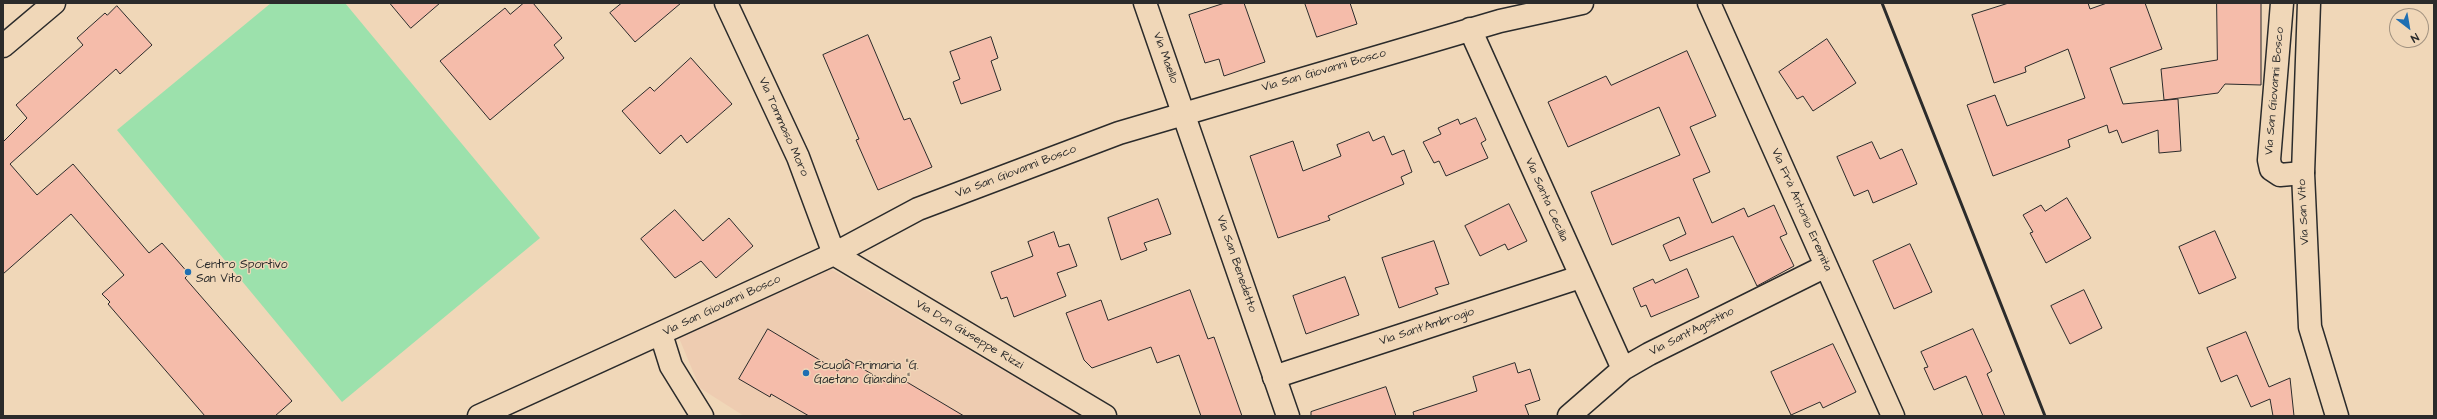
<!DOCTYPE html>
<meta charset="utf-8">
<style>
body{margin:0}
#map{position:relative;width:2437px;height:419px;overflow:hidden;background:#f0d7b8;font-family:"Architects Daughter",sans-serif}
canvas{display:block}
.frame{position:absolute;inset:0;border:4px solid #2b2b2b;pointer-events:none}
.north{position:absolute;left:2389px;top:8px;width:40px;height:40px;box-sizing:border-box;background:#f0d7b8;border:1px solid #a19280;border-radius:50%;rotate:149deg;font-size:11px;font-weight:700;line-height:16px;text-align:center;color:#2b2b2b}
.north::after{content:'';display:block;margin:auto;width:14px;height:18px;background:#1f6fb2;clip-path:polygon(50% 0,100% 100%,50% 72%,0 100%)}
</style>
<div id="map">
<canvas width="2437" height="419"></canvas>
<div class="frame"></div>
<div class="north">N</div>
</div>
<script>
const context = document.querySelector('canvas').getContext('2d');
context.lineJoin = 'round';
function fill(path, color) { context.fillStyle = color; context.fill(path, 'evenodd'); }
function stroke(path, color, width, dash) { context.strokeStyle = color; context.lineWidth = width; context.lineCap = dash ? 'butt' : 'round'; context.setLineDash(dash || []); context.stroke(path); }
function write(font, color, halo, rows, align = 'center') {
  context.font = font + ' "Architects Daughter",sans-serif'; context.lineWidth = 3; context.setLineDash([]); context.textBaseline = 'middle'; context.strokeStyle = halo; context.fillStyle = color; for (const [text, x, y, turn = 0] of rows) {
    context.save(); context.translate(x, y); context.rotate((+turn || 0) * Math.PI / 180); context.textAlign = isNaN(turn) ? turn : align; if (halo) context.strokeText(text, 0, 0); context.fillText(text, 0, 0); context.restore();
  }
}
fill(new Path2D(`
 M 831,269 L 1081,416 L 744,416 L 700,388 L 679,338 Z`), '#eeccb1');
fill(new Path2D(`
 M 271,3 L 345,3 L 540,238 L 342,402 L 117,130 Z`), '#9ce1ac');
const building = new Path2D(`
 M 390,3 L 440,3 L 411,28 Z
 M 524,3 L 533,3 L 562,38 L 554,45 L 564,58 L 490,120 L 440,61 L 505,8 L 510,14 Z
 M 622,3 L 681,3 L 635,42 L 610,13 Z
 M 1225,3 L 1244,3 L 1265,62 L 1224,76 L 1219,59 L 1205,63 L 1189,15 Z
 M 1305,3 L 1350,3 L 1357,24 L 1317,37 Z
 M 2009,3 L 2088,3 L 2090,9 L 2107,3 L 2145,3 L 2162,49 L 2110,68 L 2123,104 L 2178,99 L 2181,151 L 2159,153 L 2158,130 L 2122,143 L 2117,130 L 2109,133 L 2107,125 L 2068,140 L 2070,147 L 1993,176 L 1967,105 L 1995,95 L 2007,126 L 2085,98 L 2068,49 L 2025,67 L 2026,72 L 1994,83 L 1972,15 Z
 M 2217,3 L 2261,3 L 2261,85 L 2225,84 L 2218,93 L 2164,100 L 2161,69 L 2217,60 Z
 M 117,6 L 152,45 L 120,74 L 116,69 L 10,164 L 37,195 L 73,164 L 149,253 L 162,243 L 189,274 L 185,278 L 292,401 L 275,416 L 205,416 L 108,304 L 110,302 L 102,294 L 124,275 L 71,214 L 3,274 L 3,142 L 27,118 L 16,105 L 83,45 L 77,38 L 105,13 L 107,15 Z
 M 868,35 L 904,120 L 910,118 L 932,167 L 878,190 L 856,140 L 859,139 L 823,55 Z
 M 991,37 L 998,58 L 991,61 L 1001,90 L 961,104 L 953,82 L 960,79 L 950,52 Z
 M 1827,39 L 1856,83 L 1813,111 L 1803,96 L 1797,99 L 1779,72 Z
 M 1687,51 L 1716,116 L 1690,127 L 1710,172 L 1693,179 L 1712,223 L 1744,208 L 1748,217 L 1774,205 L 1787,234 L 1780,237 L 1794,266 L 1757,286 L 1733,236 L 1670,261 L 1663,245 L 1686,234 L 1679,217 L 1612,245 L 1591,192 L 1680,155 L 1659,107 L 1568,147 L 1548,102 L 1606,76 L 1611,85 Z
 M 691,58 L 732,104 L 687,143 L 681,135 L 660,154 L 622,111 L 650,87 L 654,91 Z
 M 1476,118 L 1486,140 L 1481,143 L 1488,158 L 1446,176 L 1439,161 L 1434,163 L 1423,142 L 1441,134 L 1438,128 L 1458,119 L 1460,124 Z
 M 1369,132 L 1373,141 L 1384,136 L 1392,155 L 1404,150 L 1412,172 L 1401,177 L 1404,184 L 1328,216 L 1330,220 L 1278,238 L 1250,156 L 1293,141 L 1303,171 L 1341,156 L 1337,145 Z
 M 1872,142 L 1880,159 L 1902,149 L 1917,184 L 1873,203 L 1868,190 L 1854,196 L 1837,157 Z
 M 2067,198 L 2091,238 L 2046,263 L 2030,233 L 2033,232 L 2023,215 L 2041,205 L 2045,211 Z
 M 1158,199 L 1171,234 L 1144,243 L 1147,250 L 1121,260 L 1108,218 Z
 M 1509,204 L 1527,241 L 1508,250 L 1505,244 L 1480,256 L 1465,226 Z
 M 675,210 L 703,241 L 729,218 L 753,246 L 716,278 L 701,261 L 675,278 L 641,239 Z
 M 2215,231 L 2236,278 L 2199,294 L 2179,247 Z
 M 1054,232 L 1059,247 L 1069,244 L 1077,266 L 1057,273 L 1066,296 L 1014,317 L 1007,297 L 1001,299 L 991,272 L 1033,256 L 1028,242 Z
 M 1434,241 L 1449,284 L 1435,288 L 1438,294 L 1399,308 L 1382,258 Z
 M 1910,244 L 1932,292 L 1894,309 L 1873,261 Z
 M 1687,269 L 1699,297 L 1651,317 L 1646,305 L 1641,307 L 1633,288 L 1653,279 L 1655,283 Z
 M 1345,277 L 1359,315 L 1306,334 L 1293,296 Z
 M 1190,290 L 1208,339 L 1214,337 L 1242,416 L 1201,416 L 1179,355 L 1157,363 L 1151,347 L 1092,368 L 1084,360 L 1066,313 L 1101,300 L 1108,320 Z
 M 2084,290 L 2102,328 L 2070,344 L 2051,306 Z
 M 768,329 L 838,371 L 846,359 L 889,384 L 895,375 L 964,416 L 809,416 L 771,394 L 770,397 L 739,379 Z
 M 1973,329 L 1992,371 L 1987,374 L 2005,416 L 1983,416 L 1966,376 L 1934,390 L 1924,368 L 1928,367 L 1921,352 Z
 M 2246,332 L 2269,387 L 2290,378 L 2294,416 L 2273,416 L 2270,399 L 2251,407 L 2237,375 L 2221,382 L 2207,348 Z
 M 1833,344 L 1856,392 L 1823,408 L 1820,402 L 1791,415 L 1771,372 Z
 M 1515,363 L 1518,373 L 1530,369 L 1540,400 L 1525,405 L 1529,416 L 1414,416 L 1413,412 L 1477,391 L 1473,377 Z
 M 1386,387 L 1396,416 L 1311,416 L 1311,412 Z`);
fill(building, '#f5bcaa');
stroke(building, '#2b2b2b', 1);
const street = new Path2D(`
 M 726,3 L 798,157 L 834,254 L 1105,416
 M 1709,3 L 1893,416
 M 2282,3 L 2269,160 L 2271,169 L 2280,175 L 2303,173
 M 1470,29 L 1623,369
 M 3,46 L 54,3
 M 661,334 L 671,366 L 702,416
 M 1274,377 L 1580,277
 M 479,416 L 834,254 L 918,209 L 1119,133 L 1500,21 L 1582,3
 M 1569,416 L 1623,369 L 1649,354 L 1826,266`);
const secondary = new Path2D(`
 M 1145,3 L 1288,416
 M 2309,3 L 2303,173 L 2310,327 L 2337,416`);
stroke(street, '#2b2b2b', 25);
stroke(secondary, '#2b2b2b', 25);
stroke(street, '#f0d7b8', 22);
stroke(secondary, '#f0d7b8', 22);
stroke(new Path2D(`
 M 1882,3 L 2045,416`), '#2b2b2b', 3);
for (const [x, y, r, color] of [
 [188,272,4,"#1f6fb2"],
 [806,373,4,"#1f6fb2"]
]) { const dot = new Path2D(); dot.arc(x, y, r, 0, 2 * Math.PI); context.fillStyle = color; context.fill(dot); stroke(dot, '#f0d7b8', 1.5); }
write('12px', '#2b2b2b', '#f0d7b8', [
 ["Via Maello",1165,58,70],
 ["Via San Giovanni Bosco",1324,71,-16],
 ["Via San Giovanni Bosco",2275,91,-85],
 ["Via Tommaso Moro",783,127,66],
 ["Via San Giovanni Bosco",1016,172,-21],
 ["Via Santa Cecilia",1546,200,66],
 ["Via Frà Antonio Eremita",1801,210,66],
 ["Via San Vito",2304,212,-93],
 ["Via San Benedetto",1236,264,71],
 ["Via San Giovanni Bosco",722,306,-25],
 ["Via Sant'Ambrogio",1427,327,-18],
 ["Via Sant'Agostino",1692,332,-27],
 ["Via Don Giuseppe Rizzi",969,335,31]
]);
write('12px', '#2b2b2b', '#f0d7b8', [
 ["Centro Sportivo",196,265],
 ["San Vito",196,279],
 ["Scuola Primaria “G.",814,366],
 ["Gaetano Giardino”",814,380]
], 'left');
</script>
